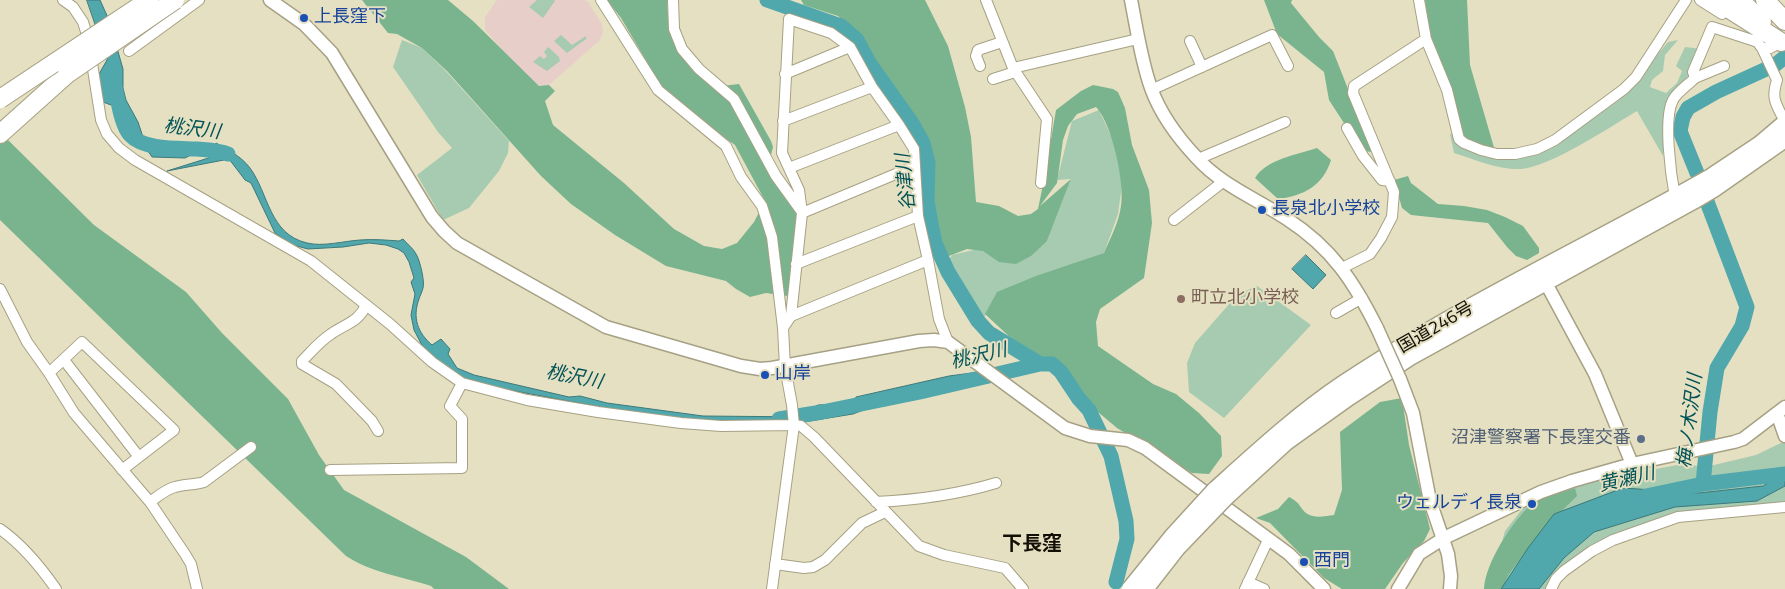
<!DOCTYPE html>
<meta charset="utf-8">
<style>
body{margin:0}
canvas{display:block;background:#e5e0c1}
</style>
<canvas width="1785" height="589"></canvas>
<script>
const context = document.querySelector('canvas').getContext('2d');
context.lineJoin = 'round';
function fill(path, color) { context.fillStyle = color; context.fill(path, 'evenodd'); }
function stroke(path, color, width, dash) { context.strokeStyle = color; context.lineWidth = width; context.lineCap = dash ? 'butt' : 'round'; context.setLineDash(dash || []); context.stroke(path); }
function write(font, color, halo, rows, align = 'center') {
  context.font = font + ' "Titillium Web","Noto Sans JP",sans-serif'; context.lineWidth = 4; context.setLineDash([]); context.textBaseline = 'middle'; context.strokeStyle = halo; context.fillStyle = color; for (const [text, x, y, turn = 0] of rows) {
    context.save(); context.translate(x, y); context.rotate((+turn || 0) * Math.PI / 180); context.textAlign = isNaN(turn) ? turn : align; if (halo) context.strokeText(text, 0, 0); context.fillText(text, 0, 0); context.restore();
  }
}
fill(new Path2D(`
 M 497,0 L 584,0 L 588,2 L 602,24 L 603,32 L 600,40 L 549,85 L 539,86 L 516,65 L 485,30 L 485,17 Z`), '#e8cec9');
fill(new Path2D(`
 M 537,0 L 554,0 L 555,1 L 543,18 L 529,7 Z
 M 561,35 L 572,45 L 586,36 L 586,39 L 567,53 L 554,41 Z
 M 402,40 L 422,48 L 445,70 L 509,141 L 508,153 L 499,171 L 469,208 L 443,220 L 417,175 L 452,148 L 438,132 L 393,67 Z
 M 1678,40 L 1665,55 L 1663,71 L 1652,80 L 1650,87 L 1666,93 L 1677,83 L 1682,71 L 1676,66 L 1685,47 L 1702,49 L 1664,121 L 1663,156 L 1637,111 C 1610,127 1550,167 1521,169 C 1498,170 1476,160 1454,153 L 1450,134 L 1518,158 L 1551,149 L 1619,100 L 1668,42 Z
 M 548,47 L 559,57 L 560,61 L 547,71 L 533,62 L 540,56 L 544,59 L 547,56 L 544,52 Z
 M 1099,110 L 1116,147 L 1122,185 L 1118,214 L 1104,253 L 998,292 L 984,318 L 965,289 L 949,260 L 952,255 L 982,248 L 1047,241 L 1071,179 L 1057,180 L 1072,121 Z
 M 1257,286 L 1311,325 L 1224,418 L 1189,392 L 1187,363 L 1195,343 L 1238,294 Z
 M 1785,441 L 1785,501 L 1737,511 L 1642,526 L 1586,548 L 1549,589 L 1489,589 L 1505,531 L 1523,508 L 1570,485 L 1677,465 L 1710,466 L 1756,455 Z`), '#a6cbb1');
fill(new Path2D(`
 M 362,0 L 448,0 L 473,21 L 539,86 L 549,85 L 555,91 L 545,101 L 553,125 L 624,183 L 674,229 L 704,246 L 722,249 L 737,243 L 754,222 L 765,201 L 735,145 L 686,110 L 660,84 L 621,18 L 607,0 L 667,0 L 668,15 L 679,52 L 713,87 L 739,84 L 771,141 L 773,147 L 768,166 L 790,199 L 798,216 L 788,296 L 766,293 L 750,297 L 736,289 L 726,281 L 666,266 L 615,235 L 571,204 L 541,176 L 447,71 L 422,48 L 397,34 L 388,33 Z
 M 801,0 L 925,0 L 948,46 L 965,107 L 971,137 L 976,202 L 999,206 L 1018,216 L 1031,214 L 1038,209 L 1045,175 L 1056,110 L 1081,91 L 1093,85 L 1113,89 L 1118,92 L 1125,108 L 1132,145 L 1149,190 L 1152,223 L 1144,278 L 1100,309 L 1096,322 L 1098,346 L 1153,384 L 1176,394 L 1199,413 L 1221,436 L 1222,456 L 1209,474 L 1192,473 L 1117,428 L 1074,392 L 1064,367 L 1028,354 L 985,314 L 997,292 L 1036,276 L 1104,253 C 1110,239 1119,222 1121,206 C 1125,184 1112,123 1096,107 L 1077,114 L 1068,126 L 1063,140 L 1057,183 L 1040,206 L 1071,179 L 1047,241 L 1031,256 L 1016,264 L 999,262 L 983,251 L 967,249 L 949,256 L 943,249 L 930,220 L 930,146 L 860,37 L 838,16 L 804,5 Z
 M 1264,0 L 1292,0 L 1291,3 L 1319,37 L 1333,51 L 1373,152 L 1362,151 L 1329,100 L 1324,72 L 1277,34 Z
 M 1425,0 L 1467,0 L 1470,65 L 1495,151 L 1461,136 L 1431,38 Z
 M 6,138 L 94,225 L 186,292 L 222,333 L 288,399 L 319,455 L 344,490 L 466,557 L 509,589 L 434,589 L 431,586 C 403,577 370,572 346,556 L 0,220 L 0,143 Z
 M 1317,148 L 1331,160 C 1323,186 1303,196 1278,199 L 1255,178 C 1267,159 1296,155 1317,148 Z
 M 1408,176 L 1411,183 L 1438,204 L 1464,206 L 1487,210 L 1505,217 L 1523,226 L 1539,248 L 1539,253 L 1527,260 L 1516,256 L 1507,247 L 1488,223 L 1411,215 L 1402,208 L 1394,180 Z
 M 1402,398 L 1409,445 L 1430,529 L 1424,541 L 1403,563 L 1385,589 L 1342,589 L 1324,578 L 1270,523 L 1256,518 L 1278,509 L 1289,497 C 1301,503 1299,507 1306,513 C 1314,519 1325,516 1334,515 L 1342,490 L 1340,432 L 1380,402 Z
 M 1575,488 L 1577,496 L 1542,530 L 1509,574 L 1502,589 L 1484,589 C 1485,563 1514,518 1534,502 C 1542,496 1564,492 1575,488 Z`), '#79b48e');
const water = new Path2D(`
 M 87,0 L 100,0 L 109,20 L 123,69 L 123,88 L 126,100 L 138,122 L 144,140 L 152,149 C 168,148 193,155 208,150 C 212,149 214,146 216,143 C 228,150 241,156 250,168 C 269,194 269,234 307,243 C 323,247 344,241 360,240 C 373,239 386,240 399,241 L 403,239 C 407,244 413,248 416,254 C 420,260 425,282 423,288 C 422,292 420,296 419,299 C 412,318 418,333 432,345 L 441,339 L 450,349 L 448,354 L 457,368 L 474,375 L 569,397 L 580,396 L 607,403 L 703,416 L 814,417 L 846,411 L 833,407 L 816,406 L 818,405 L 851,404 L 854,402 L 856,397 L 949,376 L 979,372 L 981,374 L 954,378 L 902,390 L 885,402 L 853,414 L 810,421 L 690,421 L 610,409 L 494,387 L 461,379 L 425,351 L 414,330 L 411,315 L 415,294 L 411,282 L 414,278 L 409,262 L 404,253 L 398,249 L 386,245 L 369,243 L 343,247 L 308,249 L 293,245 L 275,233 L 251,183 L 245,180 L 229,159 L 167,171 L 218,155 L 195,153 L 185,158 L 152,157 L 139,138 L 121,106 L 111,105 L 103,102 L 99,74 L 107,60 Z
 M 1306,255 L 1326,275 L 1313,289 L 1292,269 Z
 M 1785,471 L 1785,486 L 1757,501 L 1675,507 L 1594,532 L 1564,558 L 1539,589 L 1501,589 L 1528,548 L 1554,514 L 1623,488 L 1699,493 L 1763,486 Z`);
fill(water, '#50a7ac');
stroke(water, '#3d797a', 1);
stroke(new Path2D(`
 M 767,0 L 841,26 L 857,40 L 870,64 L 912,123 L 923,143 L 928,163 L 927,201 L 931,224 L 935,243 L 948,272 L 978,321 L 989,333 L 1040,364
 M 115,87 C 118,100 121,125 130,135 C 144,150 178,148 197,149 C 208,150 218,150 228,154
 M 1697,173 L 1680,131 L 1683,117 L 1688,108 L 1716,92 L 1775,65 L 1785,57
 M 779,419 L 822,412 L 920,392 L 1040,364 L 1052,364 L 1061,372 L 1079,399 L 1089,410 L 1111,456 L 1126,521 L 1127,539 L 1116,582
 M 1703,484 L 1710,412 L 1717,368 L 1742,326 L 1747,307 L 1706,199
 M 1646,496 L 1703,484 L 1785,474`), '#50a7ac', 15);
const minor = new Path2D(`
 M 63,0 L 73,7 L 83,22 L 88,38 L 101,120 L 107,134 L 119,148 L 135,160 L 311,261 L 390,324 L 432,362 L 462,383 L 527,400 L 598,412 L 681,423 L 721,426 L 794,425 L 801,426 L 814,437 L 919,546 L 944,555 L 1005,568 L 1023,589
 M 601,0 L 658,90 L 726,146 L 741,177 L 762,206 L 772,237 L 783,328
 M 673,0 L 674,29 L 682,49 L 699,69 L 734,99 L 776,176 L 802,212
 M 986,0 L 1013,68 L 1138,39
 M 1419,0 L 1426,39 L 1447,90 L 1459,139 L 1464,143 L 1481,150 L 1497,154 L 1515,154 L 1537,149 L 1555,140 L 1624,89 L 1636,77 L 1686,0
 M 1700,0 L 1722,14
 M 1755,39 L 1762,48 L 1770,48 L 1781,42
 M 1190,41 L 1202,67
 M 1762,48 L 1777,80 C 1772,96 1774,101 1782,116
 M 129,51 L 199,0
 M 980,66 L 976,56 L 978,50 L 1002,42
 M 1013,68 L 1047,119 L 1041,183
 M 785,74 L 850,47
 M 1695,78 L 1724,66
 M 993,79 L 1015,72
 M 1151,90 L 1272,35 L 1288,66
 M 783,121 L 872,87
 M 1347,128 L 1363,156 L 1382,180 L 1390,181
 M 1198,159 L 1285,122
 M 789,168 L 899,125
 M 1675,197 C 1671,176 1663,118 1673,100 C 1677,92 1688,85 1695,78 L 1693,72 L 1712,27 L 1758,42
 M 802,213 L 915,166
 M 1174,220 L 1224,181
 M 796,264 L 918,216
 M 1342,268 L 1370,254 L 1381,238 L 1392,217 L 1394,192 L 1353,93 L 1354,86 L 1426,39
 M 0,289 L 27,342 L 49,373 L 74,413 L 150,502 L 185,554 L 191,564 L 197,589
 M 366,305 C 359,322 345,324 331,334 C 320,341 311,352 302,361 L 302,364 L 336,384 L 372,421 L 378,431
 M 1336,313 L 1362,298
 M 791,316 L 928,260
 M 64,360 L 139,457
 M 49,373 L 82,342 L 174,430 L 122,470
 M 330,470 L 462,468 L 462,419 L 450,406 L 462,383
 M 150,502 C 157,497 166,489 175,487 C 185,484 195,485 204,482 L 251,447
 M 876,502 C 917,500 956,495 996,483
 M 0,529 C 23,545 40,566 56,589
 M 775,564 L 804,568 L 813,567 L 825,560 L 862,523 L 885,512
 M 1248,582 L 1264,589
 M 772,589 L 794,425 L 792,405 L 785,367 L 783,328 L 791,316 L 802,213 L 799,190 L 782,153 L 789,19 L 831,33 L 850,47 L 872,87 L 899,125 L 914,149 L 918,216 L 928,260 L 939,319 L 948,342
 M 1245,589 L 1268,540
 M 1551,589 L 1556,579 L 1564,571 L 1592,551 L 1613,540 L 1678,517 L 1785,507`);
const tertiary = new Path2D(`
 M 270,0 L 304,24 L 332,53 L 432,217 L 444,231 L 457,243 L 606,327 L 741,366 L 760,369 L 772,368 L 919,341 L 934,340 L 948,342 L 1065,428 L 1090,436 L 1128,440 L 1145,448 L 1289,554 L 1324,589
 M 1131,0 C 1137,30 1141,60 1151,88 C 1160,113 1179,139 1197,158 C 1221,185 1257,199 1287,219 C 1332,248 1354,282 1377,328
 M 1541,274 L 1595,374 L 1632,464
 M 1400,379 L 1413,413 L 1430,501 L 1448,554 L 1451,576 L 1450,589
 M 1777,413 L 1785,436
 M 1398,589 L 1419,554 L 1444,538 L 1541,492 L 1572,481 L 1632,464 L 1734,442 L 1743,439 L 1785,407`);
const trunk = new Path2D(`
 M 1215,490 C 1256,453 1297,415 1343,384 C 1460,306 1589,246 1711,177 L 1759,145 L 1785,123
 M 1227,496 L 1286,442 L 1349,397 L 1410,357 L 1693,201 L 1715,188 L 1785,139`);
const motorway = new Path2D(`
 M 1715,0 L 1781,42
 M 1740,0 L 1762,22
 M 1765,0 L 1785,21
 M 0,134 L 67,74`);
stroke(minor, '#a6a184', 12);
stroke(tertiary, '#a6a184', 15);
stroke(trunk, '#a6a184', 19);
stroke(motorway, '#a6a184', 20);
stroke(minor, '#fff', 10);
stroke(tertiary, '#fff', 12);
stroke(trunk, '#fff', 16);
stroke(motorway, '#fff', 18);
const tertiaryBridge = new Path2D(`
 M 1377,328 L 1400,379`);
const trunkBridge = new Path2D(`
 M 1130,589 L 1172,537 L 1215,490
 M 1145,589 L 1177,548 L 1227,496`);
const motorwayBridge = new Path2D(`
 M 67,74 L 175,0
 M 0,99 L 149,0`);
stroke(tertiaryBridge, '#a6a184', 15, []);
stroke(trunkBridge, '#a6a184', 19, []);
stroke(motorwayBridge, '#a6a184', 20, []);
stroke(tertiaryBridge, '#fff', 12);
stroke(trunkBridge, '#fff', 16);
stroke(motorwayBridge, '#fff', 18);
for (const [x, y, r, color] of [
 [304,18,5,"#1a4fb4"],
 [1262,210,5,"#1a4fb4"],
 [1181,299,5,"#8d6e63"],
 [765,375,5,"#1a4fb4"],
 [1641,439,5,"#5c6f8a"],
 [1532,504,5,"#1a4fb4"],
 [1304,562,5,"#1a4fb4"]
]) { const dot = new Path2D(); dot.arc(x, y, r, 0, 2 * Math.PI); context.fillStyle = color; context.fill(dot); stroke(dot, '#e5e0c1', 2); }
write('18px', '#164399', '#e5e0c1', [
 ["上長窪下",314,18],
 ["長泉北小学校",1272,210],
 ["山岸",775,375],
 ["ウェルディ長泉",1522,504,"right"],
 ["西門",1314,562]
], 'left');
write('18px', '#785e54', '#e5e0c1', [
 ["町立北小学校",1191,299]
], 'left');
write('18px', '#120f06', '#e5e0c1', [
 ["国道246号",1436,328,-30]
]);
write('18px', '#4e5e75', '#e5e0c1', [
 ["沼津警察署下長窪交番",1631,439]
], 'right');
write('italic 19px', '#005256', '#e5e0c1', [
 ["桃沢川",192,130,7],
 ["谷津川",907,182,-96],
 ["桃沢川",979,357,-13],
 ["桃沢川",574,378,11],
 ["梅ノ木沢川",1691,421,-83],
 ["黄瀬川",1627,480,-13]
]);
write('bold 20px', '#120f06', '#e5e0c1', [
 ["下長窪",1032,545]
]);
</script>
